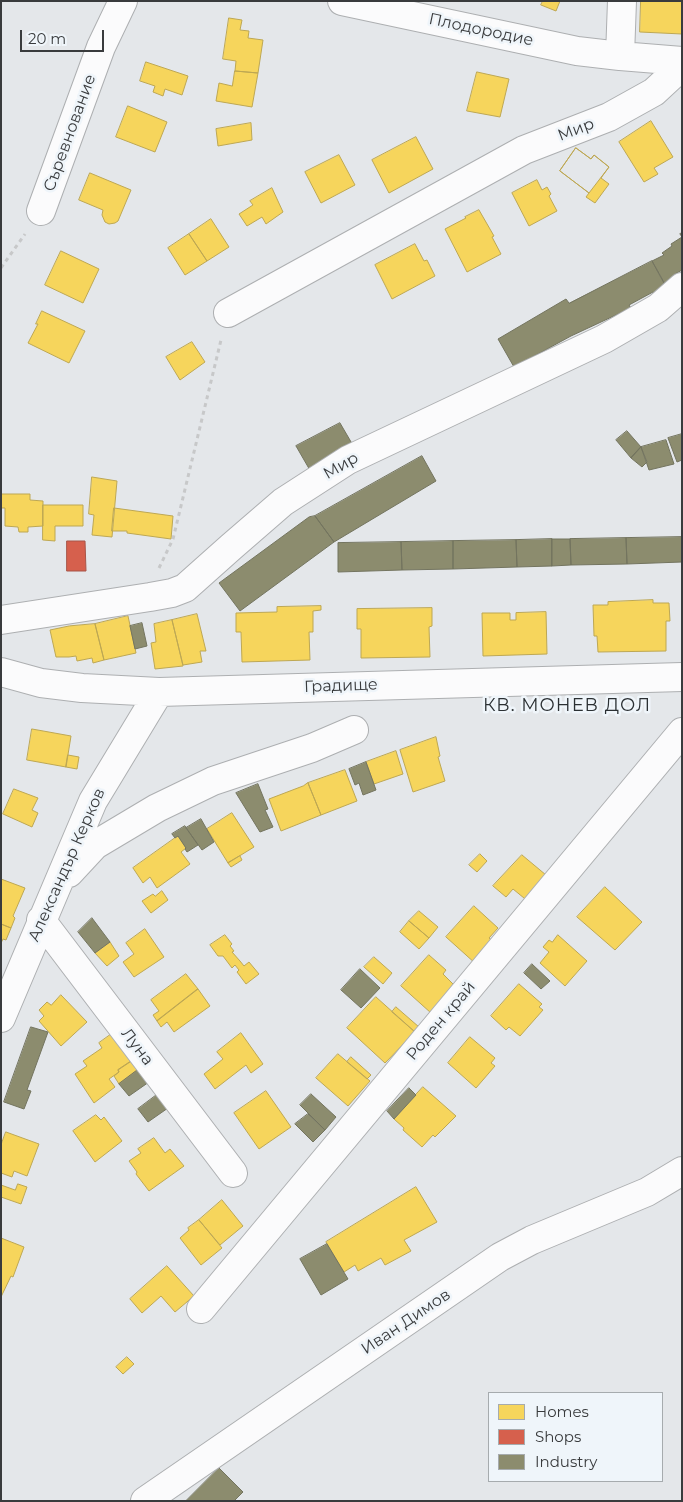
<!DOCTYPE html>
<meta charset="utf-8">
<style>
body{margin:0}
#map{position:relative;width:683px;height:1502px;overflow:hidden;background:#e4e7ea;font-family:Montserrat,sans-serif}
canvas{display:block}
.frame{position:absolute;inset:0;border:2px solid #393b3d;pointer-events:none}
.legend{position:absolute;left:488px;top:1392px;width:175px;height:90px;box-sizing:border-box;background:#eff5fa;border:1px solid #a6abae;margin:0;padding:6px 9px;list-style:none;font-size:15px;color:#393b3d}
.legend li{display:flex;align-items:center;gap:10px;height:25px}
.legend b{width:25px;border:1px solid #a6abae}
.scale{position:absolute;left:20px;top:30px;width:84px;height:22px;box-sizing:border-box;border:2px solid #393b3d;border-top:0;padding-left:6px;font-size:15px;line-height:18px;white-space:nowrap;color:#393b3d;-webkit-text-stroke:4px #eff5fa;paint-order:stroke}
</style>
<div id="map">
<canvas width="683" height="1502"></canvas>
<div class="frame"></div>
<ul class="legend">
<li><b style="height:14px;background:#f6d55c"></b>Homes</li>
<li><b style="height:14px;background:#d6604d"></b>Shops</li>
<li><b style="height:14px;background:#8c8c6e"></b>Industry</li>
</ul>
<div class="scale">20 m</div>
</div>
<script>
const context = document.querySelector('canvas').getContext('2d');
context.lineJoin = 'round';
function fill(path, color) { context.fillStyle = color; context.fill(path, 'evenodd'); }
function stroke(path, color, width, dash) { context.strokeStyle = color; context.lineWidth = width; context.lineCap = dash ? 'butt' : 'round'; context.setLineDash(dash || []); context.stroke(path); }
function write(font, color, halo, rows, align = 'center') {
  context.font = font + ' Montserrat,sans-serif'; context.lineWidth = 5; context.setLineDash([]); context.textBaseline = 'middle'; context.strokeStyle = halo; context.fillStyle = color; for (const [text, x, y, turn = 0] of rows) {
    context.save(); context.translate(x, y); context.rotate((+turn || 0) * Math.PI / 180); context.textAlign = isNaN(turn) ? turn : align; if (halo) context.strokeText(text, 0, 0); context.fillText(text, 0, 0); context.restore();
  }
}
const homes = new Path2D(`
 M 543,1 L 560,1 L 556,11 L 541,5 Z
 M 641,1 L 682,1 L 682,34 L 640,32 Z
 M 229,18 L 242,20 L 240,30 L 249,31 L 248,38 L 263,40 L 258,73 L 235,71 L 236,61 L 223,59 Z
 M 146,62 L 188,76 L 182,95 L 165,89 L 163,96 L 153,92 L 155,86 L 140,81 Z
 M 235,71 L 258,73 L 252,107 L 216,101 L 219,83 L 232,86 Z
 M 477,72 L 509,79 L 500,117 L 467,111 Z
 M 128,106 L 167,122 L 155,152 L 116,137 Z
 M 651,121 L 673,157 L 654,168 L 658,174 L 644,182 L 619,142 Z
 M 251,123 L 252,140 L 218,146 L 216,129 Z
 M 416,137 L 433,169 L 389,193 L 372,160 Z
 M 576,148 L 591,159 L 594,155 L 609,167 L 601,178 L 609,184 L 595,203 L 586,197 L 589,193 L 560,171 Z
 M 576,148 L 591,159 L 594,155 L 609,167 L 589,193 L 560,171 Z
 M 339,155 L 355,185 L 321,203 L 305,172 Z
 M 90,173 L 131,190 L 118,221 L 115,223 L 109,224 L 105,222 L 102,215 L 103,210 L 79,200 Z
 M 537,180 L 542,190 L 547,187 L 551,194 L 549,196 L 557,211 L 529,226 L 512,193 Z
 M 272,188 L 283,212 L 266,224 L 262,217 L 247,226 L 239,214 L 253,205 L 250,201 Z
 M 479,210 L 494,236 L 492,237 L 501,254 L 467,272 L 445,229 L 466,218 L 465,217 Z
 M 211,219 L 229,247 L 207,261 L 189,234 Z
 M 189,234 L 207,261 L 185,275 L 168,248 Z
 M 415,244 L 424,261 L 427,260 L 435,276 L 392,299 L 375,265 Z
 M 61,251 L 99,269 L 83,303 L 45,285 Z
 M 42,311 L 85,331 L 69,363 L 28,343 L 38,324 L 36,324 Z
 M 192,342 L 205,362 L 180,380 L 166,357 Z
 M 92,477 L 117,481 L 112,537 L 92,535 L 94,515 L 89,514 Z
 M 1,494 L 30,494 L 30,500 L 43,501 L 43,526 L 28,527 L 28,532 L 19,532 L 18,527 L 5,526 L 5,508 L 1,508 Z
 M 43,505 L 83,505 L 83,526 L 55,526 L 55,541 L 43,540 Z
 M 114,508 L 173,516 L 171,539 L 127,533 L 127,531 L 112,531 Z
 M 653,600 L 653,603 L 669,603 L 670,621 L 666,621 L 666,651 L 598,652 L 597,636 L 594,636 L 593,605 L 608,605 L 608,602 Z
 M 321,606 L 321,610 L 313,611 L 313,632 L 309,632 L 310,660 L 242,662 L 241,632 L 236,632 L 236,613 L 277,612 L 277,607 Z
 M 432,608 L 432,626 L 429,627 L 430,657 L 361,658 L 361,629 L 357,629 L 357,609 Z
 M 546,612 L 547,654 L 483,656 L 482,613 L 510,613 L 510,620 L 516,620 L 516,613 Z
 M 197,614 L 206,651 L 200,651 L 202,662 L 183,665 L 172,620 Z
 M 128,616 L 136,653 L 104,660 L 95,624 Z
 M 172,620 L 183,666 L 155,669 L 151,643 L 156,642 L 154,624 Z
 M 95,624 L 104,660 L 93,663 L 92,658 L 77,661 L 76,656 L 69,657 L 56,657 L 50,630 L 69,626 Z
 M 32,729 L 71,736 L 66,767 L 27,760 Z
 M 436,737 L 440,756 L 438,757 L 445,781 L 413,792 L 400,750 Z
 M 396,751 L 403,774 L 374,784 L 366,762 Z
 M 68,755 L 79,757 L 77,769 L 66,767 Z
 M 345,770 L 357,801 L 321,815 L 308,783 Z
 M 308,783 L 321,815 L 281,831 L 269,799 L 303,786 Z
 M 14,789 L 38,798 L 32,810 L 38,813 L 32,827 L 3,814 Z
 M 232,813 L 254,847 L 228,863 L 207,829 Z
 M 178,836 L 186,848 L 181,852 L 190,864 L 157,888 L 150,877 L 143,883 L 133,868 Z
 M 480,854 L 487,861 L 477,872 L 469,865 Z
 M 522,855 L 552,880 L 530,903 L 513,889 L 506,897 L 493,886 Z
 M 240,856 L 242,860 L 231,867 L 228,863 Z
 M 1,879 L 25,888 L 13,916 L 15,918 L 11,928 L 1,924 Z
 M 605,887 L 642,922 L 615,950 L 577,917 Z
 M 162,891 L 168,900 L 151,913 L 142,901 L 153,894 L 155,896 Z
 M 474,906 L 498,928 L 489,938 L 495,943 L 476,964 L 446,937 Z
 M 419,911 L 438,927 L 429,938 L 409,921 Z
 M 409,921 L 429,938 L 419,949 L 400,932 Z
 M 1,924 L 11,928 L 6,940 L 3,939 L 1,943 Z
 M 145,929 L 164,957 L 134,977 L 123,962 L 134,954 L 126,943 Z
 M 225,935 L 232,944 L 230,946 L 234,951 L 232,952 L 240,961 L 244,966 L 249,962 L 259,974 L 246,984 L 237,972 L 239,970 L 235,965 L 232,968 L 223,956 L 218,956 L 210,945 Z
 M 558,935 L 587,961 L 565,986 L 540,963 L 549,952 L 543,947 L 549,940 L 552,942 Z
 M 110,942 L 119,956 L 107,966 L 95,953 Z
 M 429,955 L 446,970 L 443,974 L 455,986 L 431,1013 L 401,986 Z
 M 374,957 L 392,973 L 383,984 L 364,967 Z
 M 186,974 L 198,989 L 157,1021 L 153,1015 L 159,1011 L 151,1000 Z
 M 519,984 L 542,1004 L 539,1007 L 543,1010 L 520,1036 L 509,1027 L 506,1030 L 491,1016 Z
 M 198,989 L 210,1006 L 174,1032 L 167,1022 L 161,1027 L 157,1021 Z
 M 61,995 L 87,1022 L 61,1046 L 39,1021 L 44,1016 L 39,1010 L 47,1002 L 51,1005 Z
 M 376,997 L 415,1032 L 385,1063 L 347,1028 Z
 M 396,1007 L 419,1027 L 415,1032 L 392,1012 Z
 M 113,1033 L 133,1060 L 118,1070 L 119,1072 L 109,1079 L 115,1087 L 94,1103 L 75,1074 L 87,1066 L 83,1061 L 102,1048 L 99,1043 Z
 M 241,1033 L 263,1064 L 251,1073 L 246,1065 L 215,1089 L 204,1074 L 223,1059 L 217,1052 Z
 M 470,1037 L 495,1058 L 491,1063 L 495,1066 L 476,1088 L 448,1063 Z
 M 338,1054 L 370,1081 L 348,1106 L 316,1078 Z
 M 351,1057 L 371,1075 L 367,1079 L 347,1062 Z
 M 133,1060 L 139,1069 L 119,1084 L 114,1076 L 119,1072 L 118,1070 Z
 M 423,1087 L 456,1116 L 435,1137 L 433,1135 L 422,1147 L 403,1130 L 404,1128 L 394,1119 Z
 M 266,1091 L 291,1127 L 259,1149 L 234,1113 Z
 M 96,1115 L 101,1120 L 104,1117 L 122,1141 L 95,1162 L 73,1131 Z
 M 6,1132 L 39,1144 L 27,1176 L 14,1171 L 12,1177 L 1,1173 L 1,1145 Z
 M 154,1138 L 165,1153 L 170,1149 L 184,1166 L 149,1191 L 136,1174 L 137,1172 L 129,1161 L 141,1153 L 138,1149 Z
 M 18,1184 L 27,1187 L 21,1204 L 1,1197 L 1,1185 L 15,1190 Z
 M 416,1187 L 437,1222 L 404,1240 L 411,1251 L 385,1265 L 381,1258 L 358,1271 L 355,1265 L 344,1272 L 326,1242 Z
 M 222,1200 L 243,1226 L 220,1245 L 199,1220 Z
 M 199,1220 L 222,1248 L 201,1265 L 180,1238 L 189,1230 L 188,1228 Z
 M 1,1238 L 24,1247 L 13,1277 L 11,1276 L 1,1297 Z
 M 167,1266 L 194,1296 L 175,1312 L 161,1296 L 142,1313 L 130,1299 Z
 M 127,1357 L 134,1364 L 123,1374 L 116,1367 Z`);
fill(homes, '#f6d55c');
stroke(homes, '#bda753', 1);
const shops = new Path2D(`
 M 67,541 L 85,541 L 86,571 L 67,571 Z`);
fill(shops, '#d6604d');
stroke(shops, '#a75548', 1);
const industry = new Path2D(`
 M 682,233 L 682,270 L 675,274 L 677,277 L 665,284 L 652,261 L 664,255 L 662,253 L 672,246 L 671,244 L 682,237 L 680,234 Z
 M 652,261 L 666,287 L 654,294 L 653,292 L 629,305 L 631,308 L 571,336 L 514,367 L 498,339 L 566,299 L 569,303 Z
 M 340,423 L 354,447 L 311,472 L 296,446 Z
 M 627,431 L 641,447 L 631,458 L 616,440 Z
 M 682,434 L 682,460 L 677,462 L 668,438 Z
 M 666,440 L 674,464 L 649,470 L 641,447 Z
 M 641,447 L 647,462 L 642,467 L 631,458 Z
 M 422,456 L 436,481 L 334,542 L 315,516 Z
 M 315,516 L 334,542 L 240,611 L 219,583 L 309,517 Z
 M 682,537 L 682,562 L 627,564 L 626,538 Z
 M 626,538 L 627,564 L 571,565 L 570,539 Z
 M 552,539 L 552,566 L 517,567 L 516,540 Z
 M 552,539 L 570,539 L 571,565 L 552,566 Z
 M 516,540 L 517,567 L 453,569 L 453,541 Z
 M 453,541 L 453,569 L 402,570 L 401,542 Z
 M 401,542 L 402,570 L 338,572 L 338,543 Z
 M 142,623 L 147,646 L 135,649 L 130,626 Z
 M 366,762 L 376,790 L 363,795 L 359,783 L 355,785 L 349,769 Z
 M 258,784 L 268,809 L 265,810 L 273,827 L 260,832 L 236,793 Z
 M 201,819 L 214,842 L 202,850 L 186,828 Z
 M 185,826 L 198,845 L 187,852 L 185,849 L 186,848 L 178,836 L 175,838 L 172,834 Z
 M 92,918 L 110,942 L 95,953 L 78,932 Z
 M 532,964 L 550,981 L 541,989 L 524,973 Z
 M 360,969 L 380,988 L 361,1008 L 341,990 Z
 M 31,1027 L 48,1032 L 27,1090 L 31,1091 L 24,1109 L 4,1102 Z
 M 139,1069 L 149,1082 L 129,1096 L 119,1084 Z
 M 409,1088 L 416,1095 L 394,1119 L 387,1111 Z
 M 158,1094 L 168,1108 L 148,1122 L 138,1109 Z
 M 311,1094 L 336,1117 L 325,1130 L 300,1105 Z
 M 308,1114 L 325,1130 L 313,1142 L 295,1124 Z
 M 327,1244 L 348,1279 L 321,1295 L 300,1259 Z
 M 219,1468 L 243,1492 L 234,1501 L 186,1501 Z`);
fill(industry, '#8c8c6e');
stroke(industry, '#73745f', 1);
const minor = new Path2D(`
 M 342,1 L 577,51 L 620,56 L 682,61
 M 620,56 L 622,1
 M 41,211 L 101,47 L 123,1
 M 228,313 L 524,150 L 609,117 L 654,92 L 682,66
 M 1,620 L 150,597 L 172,593 L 185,588 L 231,547 L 283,502 L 348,460 L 604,339 L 658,308 L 682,287
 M 1,672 L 41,683 L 82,688 L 159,692 L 682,677
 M 69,873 L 95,845 L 157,808 L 213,781 L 312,748 L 354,730
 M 41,920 L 233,1173
 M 1,1018 L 93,801 L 159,692
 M 201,1309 L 682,732
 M 145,1501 L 500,1257 L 532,1240 L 647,1192 L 682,1171`);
stroke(minor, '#adafb1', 30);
stroke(new Path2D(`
 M 1,268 L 25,234
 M 159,568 L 173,539 L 221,340`), '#c7c8c9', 3, [4, 4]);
stroke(minor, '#fbfbfc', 28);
write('16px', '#393b3d', '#eff5fa', [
 ["Плодородие",481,30,12],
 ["Мир",576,130,-21],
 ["Съревнование",70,133,-70],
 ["Мир",341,466,-30],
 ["Градище",341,686,-2],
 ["Александър Керков",67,865,-66],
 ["Роден край",441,1021,-50],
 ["Луна",137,1047,53],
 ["Иван Димов",406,1322,-34]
]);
context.letterSpacing = '1px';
write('18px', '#2b3033', '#eff5fa', [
 ["КВ. МОНЕВ ДОЛ",567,706]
]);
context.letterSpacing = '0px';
</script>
